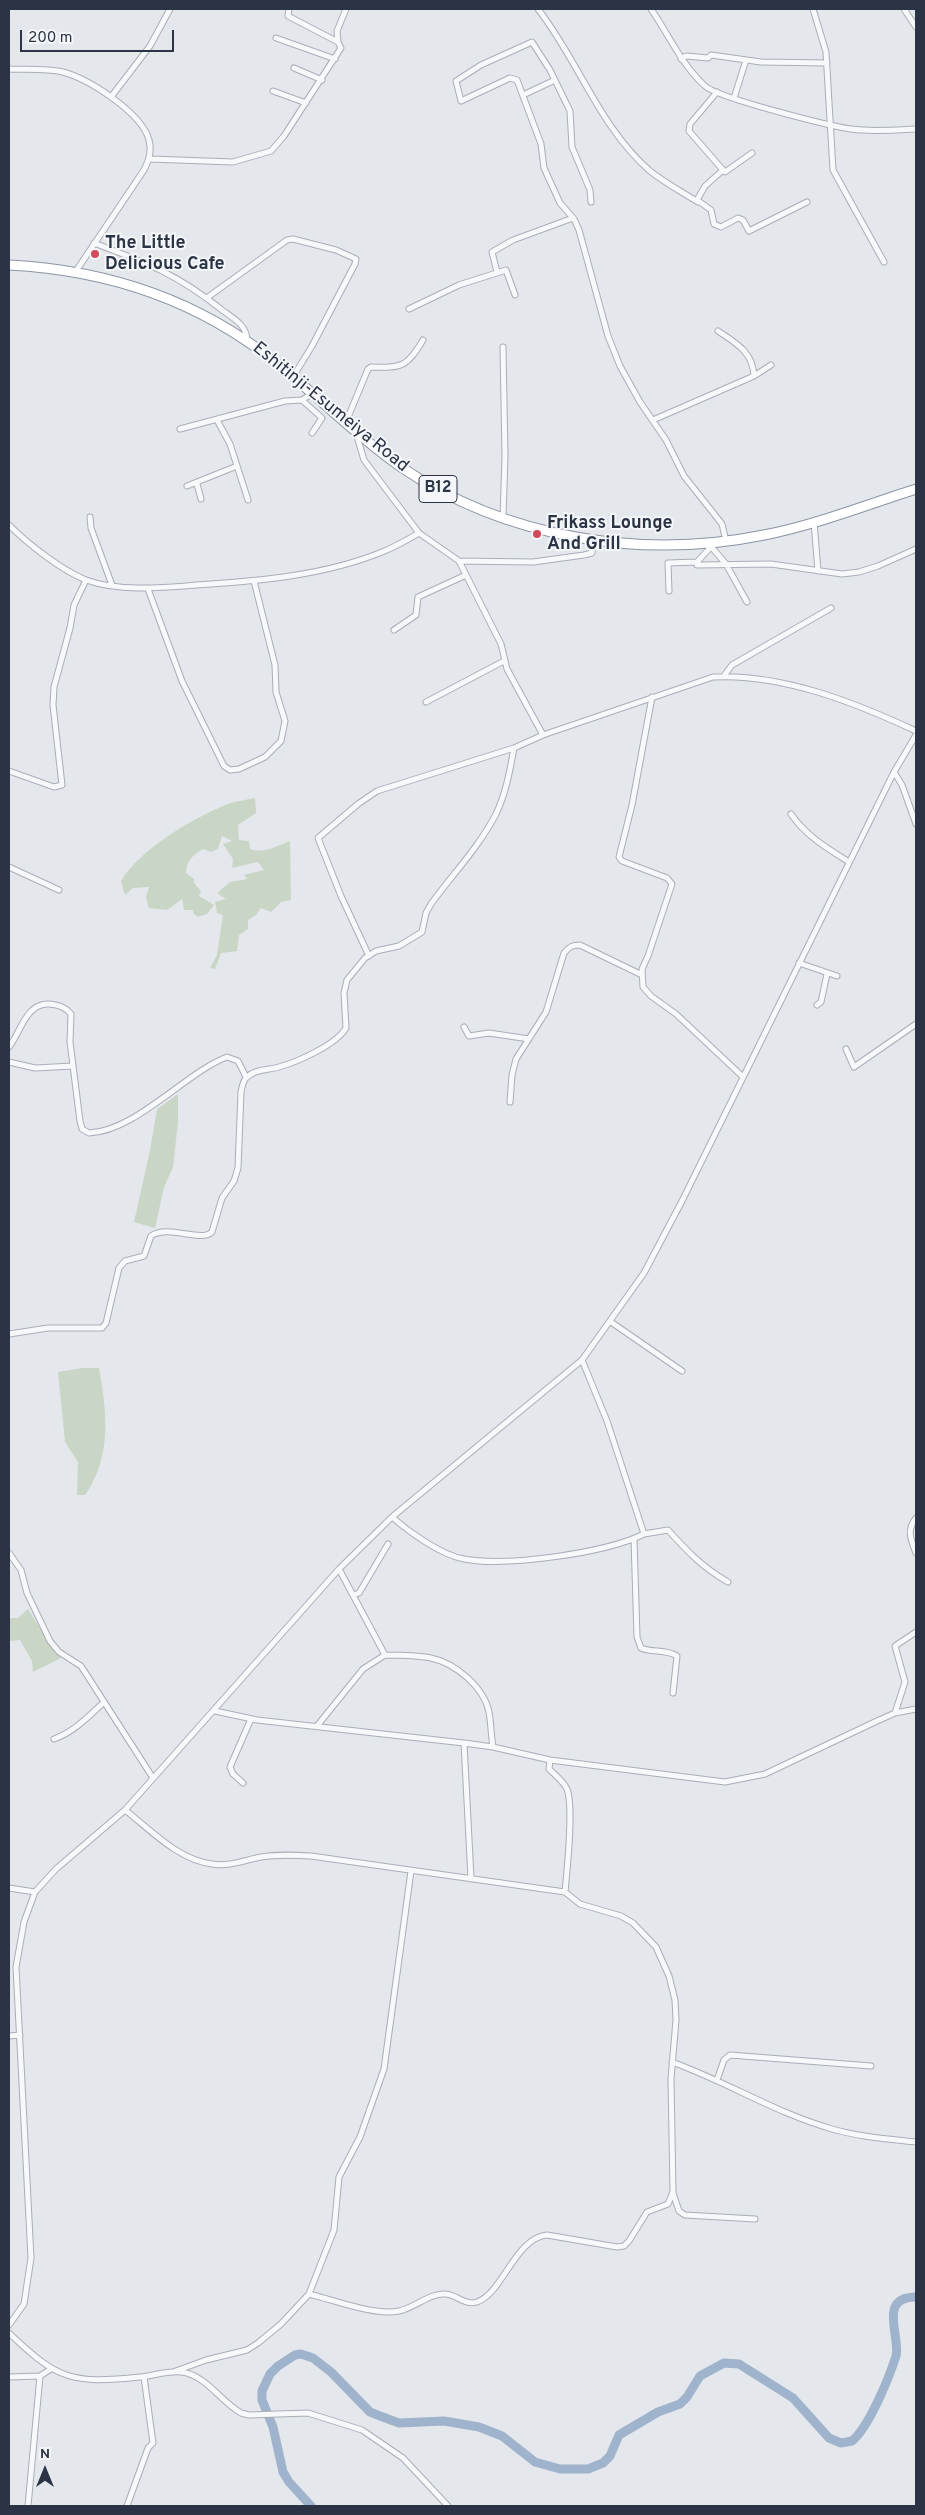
<!DOCTYPE html>
<style>
body{margin:0}
#map{position:relative;width:925px;height:2515px;overflow:hidden;background:#e4e7ec;font-family:Overpass,sans-serif}
canvas{display:block}
.frame{position:absolute;inset:0;border:10px solid #2b3445;pointer-events:none}
.north{position:absolute;left:20px;top:2445px;width:50px;height:50px;-webkit-text-stroke:4px #f4f6f9;paint-order:stroke;rotate:0deg;font-size:14px;font-weight:700;line-height:20px;text-align:center;color:#2b3445}
.north::after{content:'';display:block;margin:auto;width:18px;height:22px;background:#2b3445;clip-path:polygon(50% 0,100% 100%,50% 72%,0 100%)}
.scale{position:absolute;left:20px;top:30px;width:154px;height:22px;box-sizing:border-box;border:2px solid #2b3445;border-top:0;padding-left:6px;font-size:15px;line-height:18px;white-space:nowrap;color:#2b3445;-webkit-text-stroke:4px #f4f6f9;paint-order:stroke}
</style>
<div id="map">
<canvas width="925" height="2515"></canvas>
<div class="frame"></div>
<div class="north">N</div>
<div class="scale">200 m</div>
</div>
<script>
const context = document.querySelector('canvas').getContext('2d');
context.lineJoin = 'round';
function fill(path, color) { context.fillStyle = color; context.fill(path, 'evenodd'); }
function stroke(path, color, width, dash) { context.strokeStyle = color; context.lineWidth = width; context.lineCap = dash ? 'butt' : 'round'; context.setLineDash(dash || []); context.stroke(path); }
function write(font, color, halo, rows, align = 'center') {
  context.font = font + ' Overpass,sans-serif'; context.lineWidth = 4; context.setLineDash([]); context.textBaseline = 'middle'; context.strokeStyle = halo; context.fillStyle = color; for (const [text, x, y, turn = 0] of rows) {
    context.save(); context.translate(x, y); context.rotate((+turn || 0) * Math.PI / 180); context.textAlign = isNaN(turn) ? turn : align; if (halo) context.strokeText(text, 0, 0); context.fillText(text, 0, 0); context.restore();
  }
}
fill(new Path2D(`
 M 255,798 L 256,813 L 238,825 L 239,840 L 249,841 L 250,849 C 263,854 277,846 290,841 L 291,900 L 281,902 L 271,912 L 261,908 L 256,915 L 248,920 L 248,929 L 239,935 L 237,951 L 221,953 L 215,969 L 210,968 L 217,955 L 223,915 L 217,913 L 215,902 L 226,899 L 217,893 L 230,882 L 247,879 L 244,875 L 264,870 L 258,862 L 232,868 L 233,859 L 223,844 L 232,841 L 222,836 L 218,849 L 211,852 L 203,849 C 193,855 186,861 186,873 L 194,879 L 194,883 L 201,891 L 199,896 L 214,905 L 207,914 L 198,917 L 193,913 L 193,910 L 184,910 L 182,899 L 167,910 L 149,908 L 146,897 L 149,887 L 133,888 L 125,895 L 121,881 C 140,849 193,818 228,804 C 236,801 246,800 255,798 Z
 M 178,1094 L 178,1122 L 173,1167 L 164,1187 L 155,1228 L 134,1222 L 150,1150 L 157,1109 Z
 M 83,1368 L 99,1368 C 107,1413 112,1456 85,1495 L 77,1495 L 78,1462 L 65,1442 L 58,1372 Z
 M 28,1609 L 54,1651 L 61,1658 L 33,1672 L 32,1661 L 20,1640 L 9,1641 L 9,1618 L 18,1618 Z`), '#c9d6c5');
stroke(new Path2D(`
 M 311,2506 L 289,2482 L 283,2472 L 273,2427 L 262,2400 L 262,2391 L 270,2374 L 278,2366 L 295,2355 L 301,2354 L 313,2358 L 331,2372 L 370,2412 L 380,2416 L 399,2423 L 444,2421 L 479,2427 L 502,2436 L 535,2462 L 560,2469 L 588,2469 L 603,2463 L 610,2456 L 619,2435 L 658,2412 L 680,2404 L 687,2397 L 700,2376 L 724,2363 L 739,2364 L 793,2398 L 829,2438 L 841,2443 L 852,2441 C 869,2427 889,2378 896,2356 C 901,2337 877,2297 916,2297`), '#9fb4cc', 9);
const minor = new Path2D(`
 M 538,9 C 578,60 600,128 650,171 C 665,183 682,192 698,202
 M 651,9 C 669,35 681,64 705,86 C 718,98 830,126 851,129 C 873,132 895,130 916,129
 M 813,9 L 826,52 L 833,170 L 884,262
 M 904,9 L 916,27
 M 276,38 L 335,59
 M 338,42 L 337,31 L 346,9
 M 681,59 L 686,56 L 708,58 L 711,55 L 761,62 L 827,63
 M 294,68 L 322,80
 M 9,69 C 27,70 45,68 63,72 C 89,79 142,113 149,140 C 152,151 149,160 144,170 L 76,271
 M 273,91 L 306,103
 M 717,92 L 690,124 L 689,131 L 723,170
 M 523,95 L 555,80
 M 111,97 L 150,46 L 170,9
 M 734,98 L 746,60
 M 752,153 L 725,172 L 723,170 L 705,186 L 697,200 L 711,210 L 714,224 L 721,227 L 738,218 L 743,220 L 749,231 L 807,202
 M 150,159 L 233,162 L 271,151 L 284,136 L 341,48 L 338,42 L 288,16 L 289,9
 M 591,202 L 590,190 L 572,147 L 570,111 L 550,70 L 532,42 L 481,65 L 456,81 L 461,101 L 510,78 L 517,80 L 541,144 L 544,168 L 560,203 L 574,219 L 579,230 L 608,336 L 620,366 L 640,402 L 666,440 L 684,476 L 722,524 L 726,541
 M 94,243 C 147,263 177,274 222,310 C 234,319 247,325 247,341
 M 497,272 L 492,252 L 513,240 L 573,218
 M 208,297 L 287,240 L 293,239 L 336,250 L 356,259 L 355,264 L 312,346 L 293,377
 M 409,309 L 459,285 L 506,270 L 515,295
 M 754,376 L 771,365
 M 302,400 L 322,418 L 312,433
 M 217,420 L 230,444 L 248,500
 M 653,420 L 754,376 C 753,352 736,343 718,331
 M 346,422 L 368,369 L 371,367 C 402,368 407,367 423,340
 M 180,429 L 285,401 L 302,400 L 313,393
 M 356,433 L 364,460 L 419,533 L 459,561 L 533,562 L 584,555 L 592,553 L 593,540
 M 197,484 L 201,499
 M 187,486 L 237,466
 M 90,517 L 91,528 L 112,585
 M 503,518 L 505,456 L 503,347
 M 814,522 L 818,571
 M 9,525 C 28,544 61,570 86,580 C 120,592 160,588 196,585 C 258,581 323,576 382,552 C 395,547 407,540 419,533
 M 708,543 L 709,549 L 697,562 L 697,565 L 771,564 L 842,574 L 859,572 L 878,566 L 916,549
 M 708,543 L 726,564 L 747,602
 M 459,561 L 501,644 L 507,669 L 543,735
 M 148,589 L 182,681 L 224,766 L 230,770 L 239,769 L 265,757 L 281,741 L 285,721 L 276,692 L 275,665 L 254,581
 M 669,591 L 668,563 L 697,562
 M 394,630 L 416,615 L 418,597 L 466,575
 M 723,677 L 732,665 L 831,608
 M 652,697 L 632,805 L 619,857 L 622,861 L 667,878 L 672,884 L 648,956 L 642,969 L 643,987 L 651,996 L 676,1014 L 742,1076
 M 426,702 L 504,661
 M 9,771 L 54,787 L 62,785 L 53,705 L 54,687 L 70,628 L 74,605 L 86,580
 M 894,772 L 902,785 L 916,824
 M 791,814 C 806,836 827,848 849,862
 M 9,867 L 59,890
 M 369,956 L 341,896 L 318,838 L 358,804 L 377,791 L 514,748 L 543,735 L 713,677 C 781,673 856,703 916,731
 M 799,963 L 837,976
 M 817,1005 L 821,1002 L 827,974
 M 464,1027 L 469,1036 L 489,1033 L 529,1039
 M 9,1047 C 21,1032 26,1002 50,1004 C 59,1005 65,1007 71,1014 L 70,1042 L 80,1121 L 82,1129 L 89,1133 C 136,1131 185,1073 227,1057 L 238,1061 L 246,1077
 M 846,1049 L 854,1067 L 916,1024
 M 9,1062 L 35,1068 L 73,1066
 M 510,1102 L 512,1075 L 516,1059 L 546,1012 L 564,953 C 569,947 572,945 580,945 L 640,974
 M 611,1322 L 682,1371
 M 9,1334 L 48,1328 L 102,1328 L 106,1323 L 119,1268 L 125,1261 L 144,1256 L 151,1236 C 168,1224 201,1243 212,1232 L 222,1198 L 234,1181 L 238,1168 L 241,1092 C 242,1087 243,1081 246,1078 C 254,1069 269,1070 279,1067 C 297,1062 336,1045 346,1028 L 344,993 L 347,980 L 365,958 L 376,951 L 399,946 L 422,932 L 426,913 L 431,904 C 452,875 479,847 496,814 C 506,793 510,770 514,748
 M 392,1517 C 409,1532 441,1555 464,1559 C 506,1567 606,1553 644,1534 L 607,1421 L 582,1360
 M 916,1518 C 906,1530 911,1540 916,1553
 M 644,1534 L 668,1530 C 688,1552 702,1567 728,1582
 M 634,1539 L 637,1637 L 641,1648 C 652,1653 666,1649 677,1656 L 673,1693
 M 9,1553 L 21,1570 L 27,1593 L 50,1641 L 59,1652 L 81,1666 L 153,1778
 M 353,1595 L 359,1593 L 388,1544
 M 385,1655 C 400,1655 416,1655 431,1658 C 455,1663 484,1687 489,1712 C 491,1723 491,1735 493,1747
 M 215,1711 L 257,1720 L 464,1743 L 493,1747 L 550,1760 L 725,1782 L 765,1774 L 877,1721 L 895,1713 L 916,1709
 M 895,1713 L 905,1682 L 895,1646 L 916,1632
 M 317,1726 L 363,1669 L 385,1655 L 339,1569
 M 54,1739 C 74,1732 89,1716 104,1702
 M 464,1743 L 471,1878
 M 550,1760 L 549,1769 C 555,1775 563,1781 567,1789 C 574,1807 567,1870 565,1892
 M 243,1783 L 233,1774 L 230,1767 L 251,1719
 M 125,1810 C 151,1830 178,1860 212,1864 C 229,1867 245,1860 261,1857 C 278,1854 294,1855 311,1856 L 565,1892 L 580,1904 L 621,1916 L 633,1923 L 656,1947 L 669,1976 L 675,2000 L 676,2020 L 671,2079 L 673,2192 L 668,2204 L 647,2212 L 629,2241 L 624,2246 L 617,2247 L 547,2235 C 515,2238 503,2293 477,2302 C 465,2306 456,2294 445,2294 C 430,2293 414,2308 399,2311 C 374,2316 334,2300 309,2294
 M 9,1888 L 35,1892
 M 9,2036 L 20,2035
 M 672,2062 C 727,2082 776,2113 832,2129 C 860,2137 888,2139 916,2142
 M 717,2080 L 724,2060 L 730,2055 L 871,2066
 M 673,2193 L 679,2211 L 685,2215 L 755,2219
 M 9,2325 L 24,2304 L 31,2258 L 16,1967 L 24,1922 L 35,1892 L 56,1869 L 125,1810 L 339,1569 L 392,1517 L 582,1360 L 644,1273 L 682,1201 L 894,772 L 916,735
 M 9,2333 C 58,2380 72,2384 140,2377 C 153,2376 168,2370 182,2372 C 207,2376 220,2401 241,2413 L 249,2415 L 308,2413 L 362,2430 L 403,2458 L 448,2506
 M 173,2372 L 206,2360 L 247,2350 L 258,2343 L 281,2324 L 309,2294 L 334,2230 L 339,2177 L 360,2137 L 384,2069 L 411,1871
 M 9,2377 L 40,2376 L 51,2369
 M 28,2506 L 40,2376
 M 127,2506 L 148,2448 L 153,2443 L 144,2377`);
const trunk = new Path2D(`
 M 9,265 C 107,270 198,300 275,362 C 318,396 356,436 401,467 C 505,538 641,560 764,535 C 815,525 866,505 916,489`);
stroke(minor, '#a9aeb7', 7);
stroke(trunk, '#8b94a3', 11);
stroke(minor, '#f7f8fa', 5);
stroke(trunk, '#fff', 9);
for (const [x, y, r, color] of [
 [95,254,5,"#d1495b"],
 [537,534,5,"#d1495b"]
]) { const dot = new Path2D(); dot.arc(x, y, r, 0, 2 * Math.PI); context.fillStyle = color; context.fill(dot); stroke(dot, '#f4f6f9', 2); }
for (const [x, y, w] of [
 [438,489,38]
]) { const box = new Path2D(); box.roundRect(x - w / 2, y - 13.5, w, 27, 4); context.fillStyle = '#f4f6f9'; context.fill(box); stroke(box, '#2b3445', 1); }
write('bold 16px', '#2b3445', null, [
 ["B12",438,489]
]);
write('bold 18px', '#2b3445', '#f4f6f9', [
 ["The Little",105,244],
 ["Delicious Cafe",105,265],
 ["Frikass Lounge",547,524],
 ["And Grill",547,545]
], 'left');
write('18px', '#2b3445', '#f4f6f9', [
 ["Eshitinji-Esumeiya Road",330,408,39]
]);
</script>
